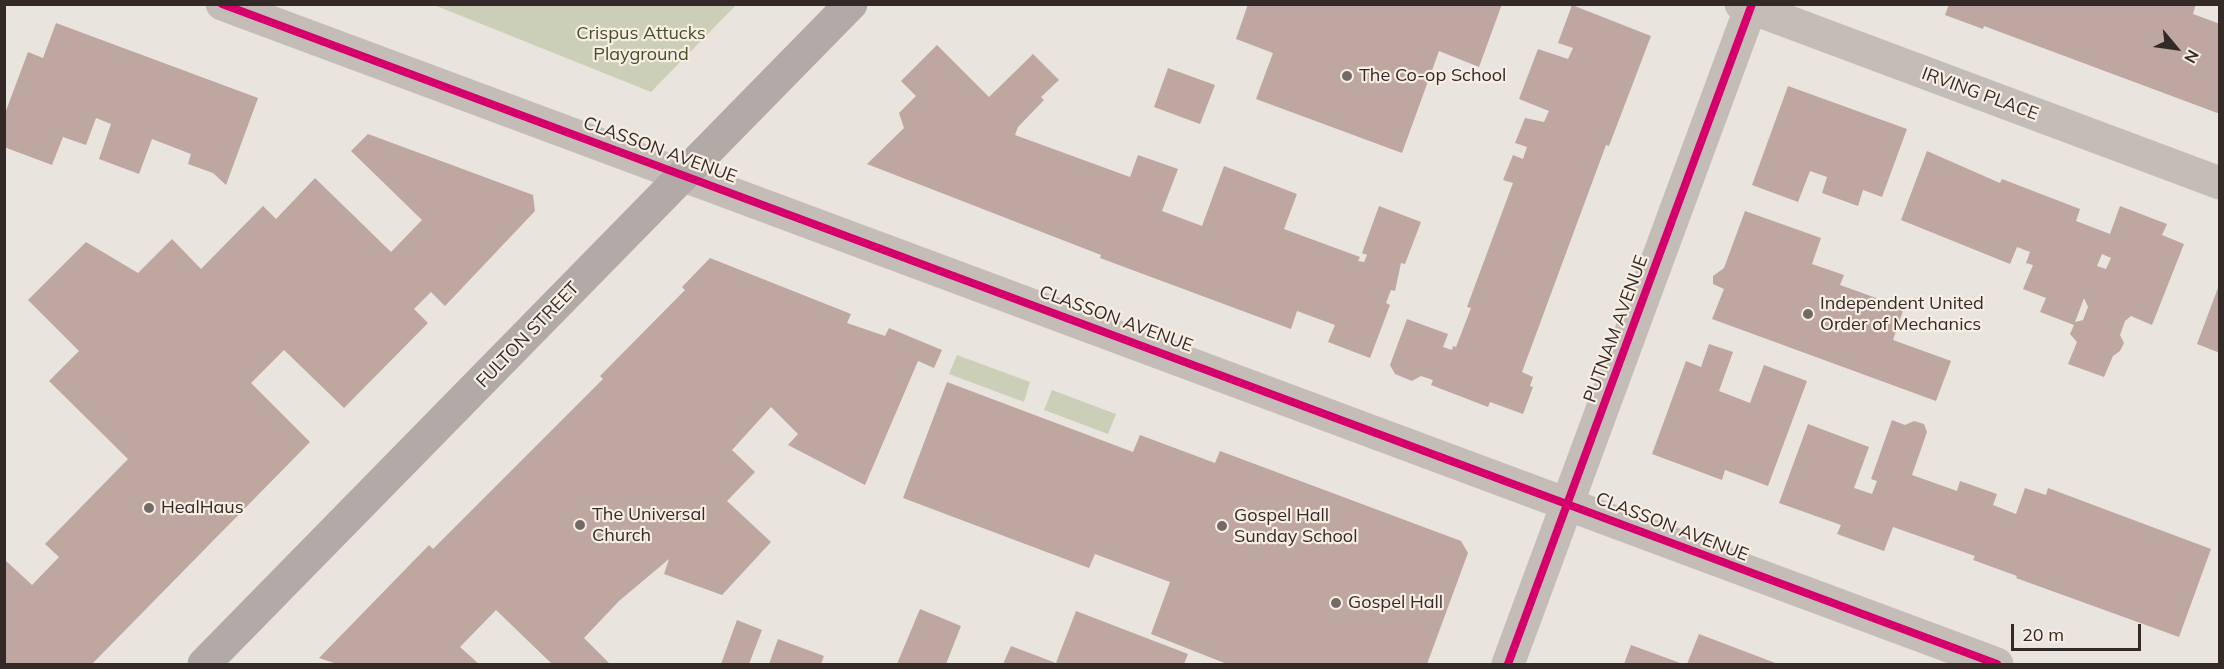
<!DOCTYPE html>
<style>
body{margin:0}
#map{position:relative;width:2224px;height:669px;overflow:hidden;background:#eae4de;font-family:Mulish,sans-serif}
canvas{display:block}
.frame{position:absolute;inset:0;border:6px solid #332926;pointer-events:none}
.north{position:absolute;left:2146px;top:18px;width:60px;height:60px;-webkit-text-stroke:4px #f8eee4;paint-order:stroke;rotate:119deg;font-size:16px;font-weight:700;line-height:24px;text-align:center;color:#332926}
.north::after{content:'';display:block;margin:auto;width:21px;height:27px;background:#332926;clip-path:polygon(50% 0,100% 100%,50% 72%,0 100%)}
.scale{position:absolute;left:2011px;top:624px;width:130px;height:27px;box-sizing:border-box;border:3px solid #332926;border-top:0;padding-left:8px;font-size:18px;line-height:21px;white-space:nowrap;color:#332926;-webkit-text-stroke:4px #f8eee4;paint-order:stroke}
</style>
<div id="map">
<canvas width="2224" height="669"></canvas>
<div class="frame"></div>
<div class="north">N</div>
<div class="scale">20 m</div>
</div>
<script>
const context = document.querySelector('canvas').getContext('2d');
context.lineJoin = 'round';
function fill(path, color) { context.fillStyle = color; context.fill(path, 'evenodd'); }
function stroke(path, color, width, dash) { context.strokeStyle = color; context.lineWidth = width; context.lineCap = dash ? 'butt' : 'round'; context.setLineDash(dash || []); context.stroke(path); }
function write(font, color, halo, rows, align = 'center') {
  context.font = font + ' Mulish,sans-serif'; context.lineWidth = 4.5; context.setLineDash([]); context.textBaseline = 'middle'; context.strokeStyle = halo; context.fillStyle = color; for (const [text, x, y, turn = 0] of rows) {
    context.save(); context.translate(x, y); context.rotate((+turn || 0) * Math.PI / 180); context.textAlign = isNaN(turn) ? turn : align; if (halo) context.strokeText(text, 0, 0); context.fillText(text, 0, 0); context.restore();
  }
}
fill(new Path2D(`
 M 434,5 L 736,5 L 651,92 Z
 M 957,355 L 1030,382 L 1024,402 L 949,374 Z
 M 1052,390 L 1116,414 L 1108,434 L 1044,410 Z`), '#cccfb8');
fill(new Path2D(`
 M 1248,4 L 1502,4 L 1479,67 L 1439,51 L 1402,153 L 1256,99 L 1273,53 L 1236,39 Z
 M 1949,4 L 2196,4 L 2193,14 L 2220,24 L 2220,114 L 1984,26 L 1983,29 L 1945,15 Z
 M 1572,5 L 1651,36 L 1609,146 L 1606,145 L 1522,372 L 1533,377 L 1530,386 L 1533,387 L 1523,414 L 1490,402 L 1488,407 L 1431,385 L 1433,380 L 1421,376 L 1412,381 L 1395,374 L 1390,365 L 1407,319 L 1448,334 L 1443,347 L 1452,350 L 1453,346 L 1456,347 L 1471,308 L 1467,307 L 1513,183 L 1503,180 L 1513,155 L 1523,159 L 1527,147 L 1515,143 L 1525,118 L 1544,122 L 1549,111 L 1519,99 L 1538,49 L 1568,59 L 1573,48 L 1558,43 Z
 M 56,23 L 258,98 L 226,185 L 213,173 L 188,164 L 191,154 L 152,139 L 139,174 L 99,159 L 111,124 L 96,118 L 86,145 L 63,137 L 52,165 L 4,147 L 4,116 L 28,52 L 43,58 Z
 M 937,45 L 989,97 L 1033,54 L 1059,80 L 1041,97 L 1044,100 L 1018,127 L 1015,135 L 1130,177 L 1138,155 L 1178,169 L 1162,211 L 1202,226 L 1224,166 L 1297,194 L 1284,229 L 1360,257 L 1358,261 L 1364,262 L 1367,255 L 1362,253 L 1379,206 L 1421,222 L 1405,264 L 1401,263 L 1395,291 L 1391,290 L 1386,303 L 1390,305 L 1370,358 L 1328,342 L 1335,325 L 1297,311 L 1291,329 L 1100,258 L 1101,255 L 867,164 L 904,128 L 899,113 L 916,96 L 901,81 Z
 M 1168,68 L 1215,85 L 1200,124 L 1154,107 Z
 M 1788,86 L 1907,129 L 1882,197 L 1863,190 L 1858,206 L 1822,193 L 1827,177 L 1810,171 L 1798,202 L 1752,185 Z
 M 368,134 L 533,195 L 535,211 L 445,306 L 431,292 L 414,309 L 428,323 L 344,408 L 284,350 L 251,383 L 310,442 L 92,664 L 4,664 L 4,559 L 32,585 L 59,557 L 45,544 L 128,459 L 49,381 L 79,351 L 28,300 L 86,242 L 138,273 L 172,239 L 201,269 L 263,206 L 276,219 L 315,178 L 391,252 L 422,220 L 351,151 Z
 M 1927,151 L 2000,183 L 2002,179 L 2080,209 L 2076,221 L 2110,234 L 2120,206 L 2167,224 L 2162,235 L 2184,244 L 2152,325 L 2131,316 L 2125,321 L 2120,335 L 2124,343 L 2120,351 L 2113,356 L 2104,377 L 2068,364 L 2077,342 L 2070,334 L 2074,325 L 2040,312 L 2046,298 L 2023,289 L 2033,265 L 2026,263 L 2030,252 L 2017,247 L 2010,264 L 1901,220 ZM 2102,254 L 2111,258 L 2106,269 L 2097,266 ZM 2084,298 L 2088,307 L 2083,320 L 2075,322 Z
 M 1745,211 L 1821,238 L 1812,264 L 1844,275 L 1840,285 L 1904,308 L 1893,340 L 1951,361 L 1936,401 L 1712,319 L 1724,289 L 1713,284 L 1713,276 L 1724,268 Z
 M 710,258 L 851,314 L 847,323 L 885,336 L 889,328 L 942,350 L 934,368 L 918,361 L 865,485 L 788,445 L 798,434 L 771,407 L 732,450 L 755,472 L 727,501 L 771,542 L 722,595 L 664,574 L 669,559 L 619,601 L 584,638 L 610,664 L 552,664 L 496,610 L 460,647 L 479,664 L 337,664 L 319,658 L 429,545 L 433,549 L 603,379 L 600,376 L 685,290 L 682,287 Z
 M 2219,285 L 2220,285 L 2220,353 L 2197,344 Z
 M 1709,344 L 1733,352 L 1719,391 L 1750,403 L 1764,365 L 1807,381 L 1768,486 L 1725,470 L 1722,480 L 1652,454 L 1686,361 L 1701,367 Z
 M 947,382 L 1133,452 L 1140,435 L 1215,463 L 1220,451 L 1461,541 L 1468,553 L 1427,664 L 1227,664 L 1151,634 L 1170,582 L 1095,554 L 1089,568 L 903,498 Z
 M 1892,420 L 1905,425 L 1914,421 L 1924,424 L 1927,432 L 1912,475 L 1957,491 L 1960,481 L 1997,494 L 1993,505 L 2016,514 L 2025,488 L 2046,495 L 2048,488 L 2211,549 L 2179,637 L 2016,578 L 2017,576 L 1973,560 L 1975,556 L 1893,527 L 1884,551 L 1837,534 L 1841,525 L 1779,503 L 1808,424 L 1869,447 L 1854,488 L 1872,494 L 1877,481 L 1871,479 Z
 M 920,609 L 961,626 L 946,664 L 897,664 Z
 M 1076,611 L 1188,654 L 1184,664 L 1003,664 L 1011,646 L 1056,663 Z
 M 737,620 L 762,630 L 749,664 L 721,664 Z
 M 1699,634 L 1778,664 L 1687,664 Z
 M 778,639 L 824,656 L 821,664 L 769,664 Z
 M 1631,645 L 1683,664 L 1624,664 Z`), '#bda7a0');
stroke(new Path2D(`
 M 222,4 L 1997,664
 M 1741,4 L 2220,183
 M 1508,664 L 1752,4`), '#c3bcb7', 33);
stroke(new Path2D(`
 M 204,664 L 851,4`), '#b2aaa6', 33);
stroke(new Path2D(`
 M 222,4 L 1997,664
 M 1508,664 L 1752,4`), '#d6006c', 8);
for (const [x, y, r, color] of [
 [1347,76,6,"#736a66"],
 [1808,314,6,"#736a66"],
 [149,508,6,"#736a66"],
 [580,525,6,"#736a66"],
 [1222,526,6,"#736a66"],
 [1336,603,6,"#736a66"]
]) { const dot = new Path2D(); dot.arc(x, y, r, 0, 2 * Math.PI); context.fillStyle = color; context.fill(dot); stroke(dot, '#f8eee4', 2); }
write('18px', '#45502b', '#f8eee4', [
 ["Crispus Attucks",641,34],
 ["Playground",641,55]
]);
write('18px', '#332926', '#f8eee4', [
 ["The Co-op School",1359,76],
 ["Independent United",1820,304],
 ["Order of Mechanics",1820,325],
 ["HealHaus",161,508],
 ["The Universal",592,515],
 ["Church",592,536],
 ["Gospel Hall",1234,516],
 ["Sunday School",1234,537],
 ["Gospel Hall",1348,603]
], 'left');
write('18px', '#332926', '#f8eee4', [
 ["IRVING PLACE",1980,94,20],
 ["CLASSON AVENUE",660,150,20],
 ["CLASSON AVENUE",1116,319,20],
 ["PUTNAM AVENUE",1616,329,-70],
 ["FULTON STREET",528,335,-46],
 ["CLASSON AVENUE",1672,527,21]
]);
</script>
